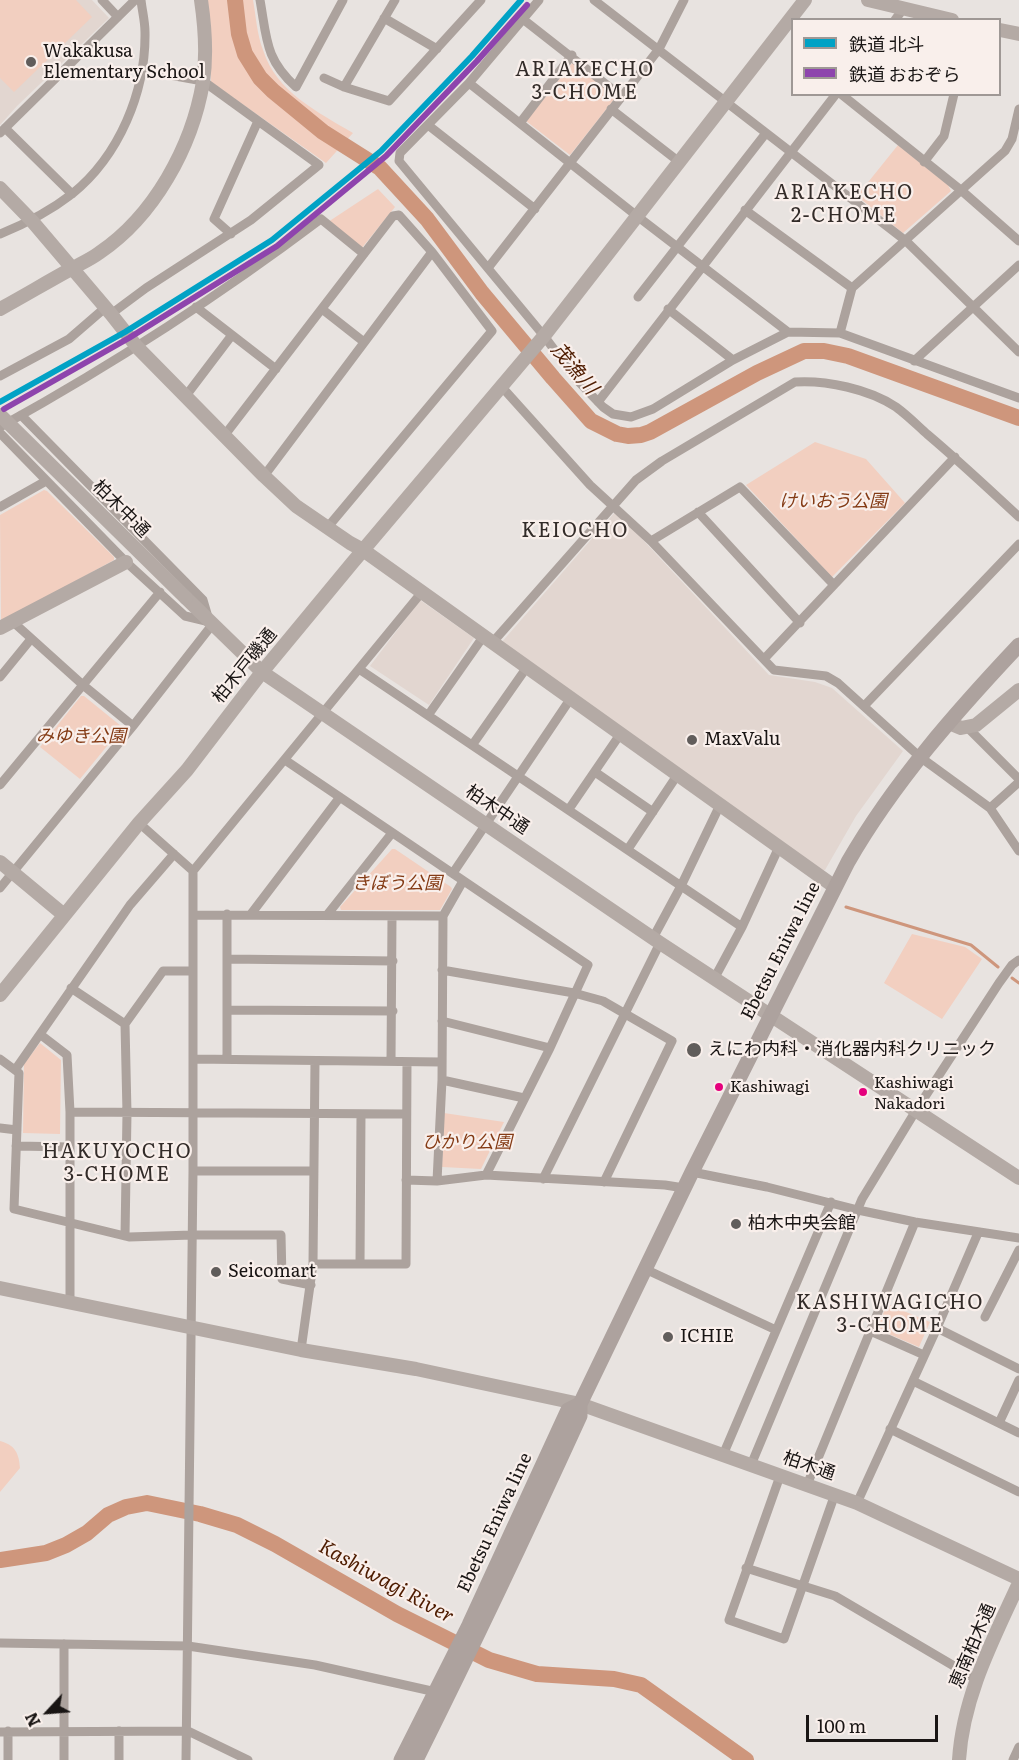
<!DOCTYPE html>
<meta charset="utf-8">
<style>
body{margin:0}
#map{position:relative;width:1019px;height:1760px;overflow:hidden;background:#e8e3e0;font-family:Literata,"Noto Sans JP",serif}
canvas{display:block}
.legend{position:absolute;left:791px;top:18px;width:210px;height:78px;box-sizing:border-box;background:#f9efeb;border:2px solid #9f9895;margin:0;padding:8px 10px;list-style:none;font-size:18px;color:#191514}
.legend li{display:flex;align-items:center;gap:12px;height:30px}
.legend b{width:30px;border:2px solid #9f9895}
.north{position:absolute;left:18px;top:1682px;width:60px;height:60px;-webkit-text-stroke:4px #f9efeb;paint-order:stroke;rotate:244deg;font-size:16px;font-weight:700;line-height:24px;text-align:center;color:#191514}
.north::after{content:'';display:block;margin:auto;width:21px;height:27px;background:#191514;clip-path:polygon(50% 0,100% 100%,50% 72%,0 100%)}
.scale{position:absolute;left:806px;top:1715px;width:132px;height:27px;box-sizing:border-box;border:3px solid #191514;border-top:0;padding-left:8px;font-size:18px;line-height:21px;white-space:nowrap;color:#191514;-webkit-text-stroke:4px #f9efeb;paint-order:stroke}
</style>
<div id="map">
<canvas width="1019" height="1760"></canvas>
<ul class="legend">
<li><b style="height:8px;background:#01a2c5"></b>鉄道 北斗</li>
<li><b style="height:8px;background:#8e44ad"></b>鉄道 おおぞら</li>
</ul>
<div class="north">N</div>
<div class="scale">100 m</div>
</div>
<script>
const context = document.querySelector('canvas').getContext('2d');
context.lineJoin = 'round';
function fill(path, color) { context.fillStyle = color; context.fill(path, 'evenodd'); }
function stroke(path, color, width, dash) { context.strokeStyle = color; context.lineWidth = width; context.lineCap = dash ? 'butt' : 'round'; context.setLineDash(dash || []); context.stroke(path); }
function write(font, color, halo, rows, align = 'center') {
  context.font = font + ' Literata,"Noto Sans JP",serif'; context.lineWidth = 4.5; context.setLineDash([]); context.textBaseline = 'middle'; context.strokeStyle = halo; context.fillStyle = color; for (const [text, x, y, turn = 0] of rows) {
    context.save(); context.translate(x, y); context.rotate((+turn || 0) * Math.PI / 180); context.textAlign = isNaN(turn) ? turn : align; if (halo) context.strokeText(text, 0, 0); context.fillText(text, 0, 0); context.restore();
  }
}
fill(new Path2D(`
 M 0,0 L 92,0 L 109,18 L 17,106 L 0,125 Z
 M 616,511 L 769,675 L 815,682 L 832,688 L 903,751 L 856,816 L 825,870 L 821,871 L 501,643 Z
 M 420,600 L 474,638 L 429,705 L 370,666 Z`), '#e2d6d0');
fill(new Path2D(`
 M 0,0 L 76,0 L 92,17 L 14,92 L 0,78 Z
 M 206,0 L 253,0 C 256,16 257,35 263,50 C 276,92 318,112 353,133 L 326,163 L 211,82 L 210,32 Z
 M 573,62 L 616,97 L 570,155 L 526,121 Z
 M 898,145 L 948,185 L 951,191 L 903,233 L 857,196 Z
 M 378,189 L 395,207 L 361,249 L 328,222 Z
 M 815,442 L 866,459 L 905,503 L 832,577 L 746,485 Z
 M 44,490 L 47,491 L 114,557 L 114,560 L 1,622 L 0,515 Z
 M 81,696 L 84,696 L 121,726 L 121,729 L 80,779 L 40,747 Z
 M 392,849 L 395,849 L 451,887 L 452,889 L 440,910 L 341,910 L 340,907 Z
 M 912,934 L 965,947 L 982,959 L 942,1019 L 884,983 Z
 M 40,1043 L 61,1060 L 60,1134 L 23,1133 L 24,1064 Z
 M 444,1113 L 504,1122 L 481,1169 L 442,1167 Z
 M 887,1304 L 930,1322 L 919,1347 L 877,1329 Z
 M 0,1441 C 15,1445 19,1453 20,1468 L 0,1492 Z`), '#f2cfc0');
stroke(new Path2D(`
 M 846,907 L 971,945 L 998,967
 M 1012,978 L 1019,983`), '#ce967c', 3);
stroke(new Path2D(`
 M 235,0 L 239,34 L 245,54 L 260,78 L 273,91 L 323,132 L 380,168 L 427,219 L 482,293 L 553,378 L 591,421 L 617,434 L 628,436 L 641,435 L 650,432 L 757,373 L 804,351 L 824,351 L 848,356 L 1019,418
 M 0,1560 L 46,1553 L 66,1545 L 87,1533 L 108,1515 L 126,1507 L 147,1503 L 200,1514 L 237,1525 L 275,1544 L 397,1614 L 489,1660 L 537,1674 L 614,1679 L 641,1685 L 746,1760`), '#ce967c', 16);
stroke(new Path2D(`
 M 102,0 L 118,17
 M 260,0 C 267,39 265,59 296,87 L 343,0
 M 395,0 L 344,87 L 389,101 L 481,0
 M 539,0 L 469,83 L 400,153 L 399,161 L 544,336 L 577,380 L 603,407 L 613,414 L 631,417 L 653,409 L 733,360 L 788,332 L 840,333 L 1019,398
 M 594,0 L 906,241 L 1019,352
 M 384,18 L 437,49
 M 524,20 L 621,96
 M 895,20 L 903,9
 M 324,78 L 344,87
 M 469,83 L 637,216 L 788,332
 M 841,94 L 962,191 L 1019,241
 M 611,109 L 678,161
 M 520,123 L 572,55
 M 428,125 L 535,209
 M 5,128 L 72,194
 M 0,133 L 135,0
 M 924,162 L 944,136 L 954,94
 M 745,210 L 852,288
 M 0,234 C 25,224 50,211 72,194 C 119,156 146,92 145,32 C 145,21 142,10 141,0
 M 231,234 L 214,219 L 258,121
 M 488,268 L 659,49 L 684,0
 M 638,297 L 766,133
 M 196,307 L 276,369
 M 322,309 L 364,342
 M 668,309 L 733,360
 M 111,314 L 146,288 L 251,220 L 319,165 L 203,81 L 142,70
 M 840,333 L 852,288 L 1005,151 L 1012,139 L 1019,109
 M 914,361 L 1019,265
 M 0,376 L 69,339 L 106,307
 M 501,386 L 590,485 L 651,541 L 774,670 L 826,676 L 838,683 L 920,757 L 990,808
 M 185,397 L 232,335
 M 598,402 L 836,94
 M 21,415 L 203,600 L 208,617
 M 0,427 C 112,365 219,296 321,219 L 364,254
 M 0,433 L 126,562 L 185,616 L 210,622
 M 224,436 L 393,216 L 399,215 L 432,252 L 492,331 L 327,528
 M 264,476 L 432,252
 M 0,507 L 46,481
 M 698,512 L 800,623
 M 651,541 L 740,487 L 834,585
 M 12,621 L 83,685 L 133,726
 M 492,643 L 636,480 L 662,461 L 795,382 C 826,380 869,389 896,407 C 907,415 917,425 927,434 C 959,461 989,489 1019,517
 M 764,659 L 955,457
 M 359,669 L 742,927
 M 0,677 L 31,639
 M 865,705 L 1019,544
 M 429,714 L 483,637
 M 968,728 L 1019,779
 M 473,744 L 527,667
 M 285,760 L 588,965 L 550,1048 L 486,1175
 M 595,772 L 653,812
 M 1019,782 L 990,808 L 1019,851
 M 0,785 L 160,592
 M 569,809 L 621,733
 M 139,823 L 193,871 L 193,1171 L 186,1760
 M 628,849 L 678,774
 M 193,871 L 422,592
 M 453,873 L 571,698
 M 0,888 L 133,726 L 212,625
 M 227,914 L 227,1059
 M 251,914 L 340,797
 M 194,915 L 443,916 L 442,1080 L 437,1181
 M 327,915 L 392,833
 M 443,916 L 463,881
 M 653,938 L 681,886 L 720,805
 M 228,959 L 393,961
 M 442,970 L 574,993 L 603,1001 L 672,1041 L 604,1182
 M 714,979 L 742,927 L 779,847
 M 71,988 L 125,1024
 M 228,1010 L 393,1011
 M 442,1021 L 550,1048
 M 41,1035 L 67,1055 L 70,1112 L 70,1302
 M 0,1059 L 19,1073 L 14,1209 L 129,1237 L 192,1235 L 281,1235 L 282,1279 L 311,1285
 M 193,1059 L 441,1062
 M 391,1061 L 392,916
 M 15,1070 L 130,905 L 174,854
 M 442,1080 L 524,1098
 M 70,1112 L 406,1114
 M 0,1128 L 17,1130
 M 16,1146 L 70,1147
 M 193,1171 L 313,1171
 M 692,1172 L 767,1187 L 858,1210 L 915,1222 L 1019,1238
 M 543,1179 L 660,943
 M 406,1180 L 437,1181 L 486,1175 L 665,1185 L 684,1188
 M 125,1236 L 127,1113 L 125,1024 L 163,971 L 192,971
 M 313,1264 L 406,1264 L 407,1062
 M 360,1264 L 361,1114
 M 645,1269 L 776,1330
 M 985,1317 L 1019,1250
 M 937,1328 L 1019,1369
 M 870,1331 L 924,1355
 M 301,1350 L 313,1264 L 315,1061
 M 913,1381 L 1019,1433
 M 999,1423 L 1019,1380
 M 890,1429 L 1019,1492
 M 723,1455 L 831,1202
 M 751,1465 L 862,1199 L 915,1112 L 999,983 L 1012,965 L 1019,960
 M 780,1476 L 729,1620 L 784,1639 L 835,1494
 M 807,1485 L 915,1222
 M 857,1503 L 937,1328 L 978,1233
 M 746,1568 L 835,1596 L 976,1679
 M 0,1643 L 188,1646 L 315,1665 L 436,1692
 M 64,1644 L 64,1760
 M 8,1731 L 8,1760
 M 0,1732 L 188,1731 L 248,1760
 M 119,1760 L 119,1731
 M 1013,1760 L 1019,1747`), '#aca29d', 9);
stroke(new Path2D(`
 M 868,0 L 952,20
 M 1000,30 L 1019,34
 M 0,188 L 32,221 L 111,314 L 137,347 L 264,476 L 296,506 L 350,543 L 363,550 L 835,887
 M 0,309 C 24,296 47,282 71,269 C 80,264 91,259 99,253 C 154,216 192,147 203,82 C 207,55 205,27 201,0
 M 186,598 L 262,672 L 660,943 L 1019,1178
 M 0,628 L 126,562
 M 949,723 L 961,728 L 976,725 L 1019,690
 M 0,862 L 64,915
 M 0,995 L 139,823 L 187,770 L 262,672 L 353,562 L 544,336 L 805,0
 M 0,1288 L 301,1350 L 416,1369 L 580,1404 L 857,1503 L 1019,1579
 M 959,1760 C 963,1696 993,1640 1019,1583`), '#b4aaa5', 14);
stroke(new Path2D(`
 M 401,1760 L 469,1625 L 568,1410 L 580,1404
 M 416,1760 C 473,1646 527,1532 580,1416 L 580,1404 L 692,1172 L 848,862 C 894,782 956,712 1019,645`), '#ada29e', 15);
stroke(new Path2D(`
 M 0,415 L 186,598`), '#b4aaa5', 14);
stroke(new Path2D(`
 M 0,402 L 125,332 L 272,240 L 381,151 L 472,56 L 521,0`), '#01a2c5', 6);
stroke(new Path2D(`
 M 4,409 L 129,338 L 277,246 L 386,156 L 477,61 L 527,5`), '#8e44ad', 6);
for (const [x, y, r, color] of [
 [31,62,6,"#615d5b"],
 [692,740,6,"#615d5b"],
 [694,1050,8,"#615d5b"],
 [719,1087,5,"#e5007d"],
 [863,1092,5,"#e5007d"],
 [736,1224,6,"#615d5b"],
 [216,1272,6,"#615d5b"],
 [668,1337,6,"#615d5b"]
]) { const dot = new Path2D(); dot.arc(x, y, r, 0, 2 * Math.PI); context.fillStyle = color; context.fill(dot); stroke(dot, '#f9efeb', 2); }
write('16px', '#191514', '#f9efeb', [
 ["Kashiwagi",874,1083],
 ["Nakadori",874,1104],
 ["Kashiwagi",730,1087]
], 'left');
write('18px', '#191514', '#f9efeb', [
 ["Wakakusa",43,52],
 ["Elementary School",43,73],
 ["MaxValu",704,740],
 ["えにわ内科・消化器内科クリニック",708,1050],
 ["柏木中央会館",748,1224],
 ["Seicomart",228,1272],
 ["ICHIE",680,1337]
], 'left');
write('italic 18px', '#843b15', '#f9efeb', [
 ["けいおう公園",833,502],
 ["みゆき公園",81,737],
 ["きぼう公園",397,884],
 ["ひかり公園",467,1143]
]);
write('18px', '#191514', '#f9efeb', [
 ["柏木中通",121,509,45],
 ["柏木戸磯通",245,666,-51],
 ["柏木中通",497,810,34],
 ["Ebetsu Eniwa line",781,951,-63],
 ["柏木通",809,1466,19],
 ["Ebetsu Eniwa line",495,1523,-65],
 ["恵南柏木通",973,1646,-67]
]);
context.letterSpacing = '1.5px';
write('20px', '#332c29', '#f9efeb', [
 ["ARIAKECHO",585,70],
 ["3-CHOME",585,93],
 ["ARIAKECHO",844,193],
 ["2-CHOME",844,216],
 ["KEIOCHO",575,531],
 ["HAKUYOCHO",117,1152],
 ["3-CHOME",117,1175],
 ["KASHIWAGICHO",890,1303],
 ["3-CHOME",890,1326]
]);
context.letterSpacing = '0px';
write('italic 20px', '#4e1c01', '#f9efeb', [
 ["茂漁川",574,369,50],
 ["Kashiwagi River",386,1582,29]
]);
</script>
